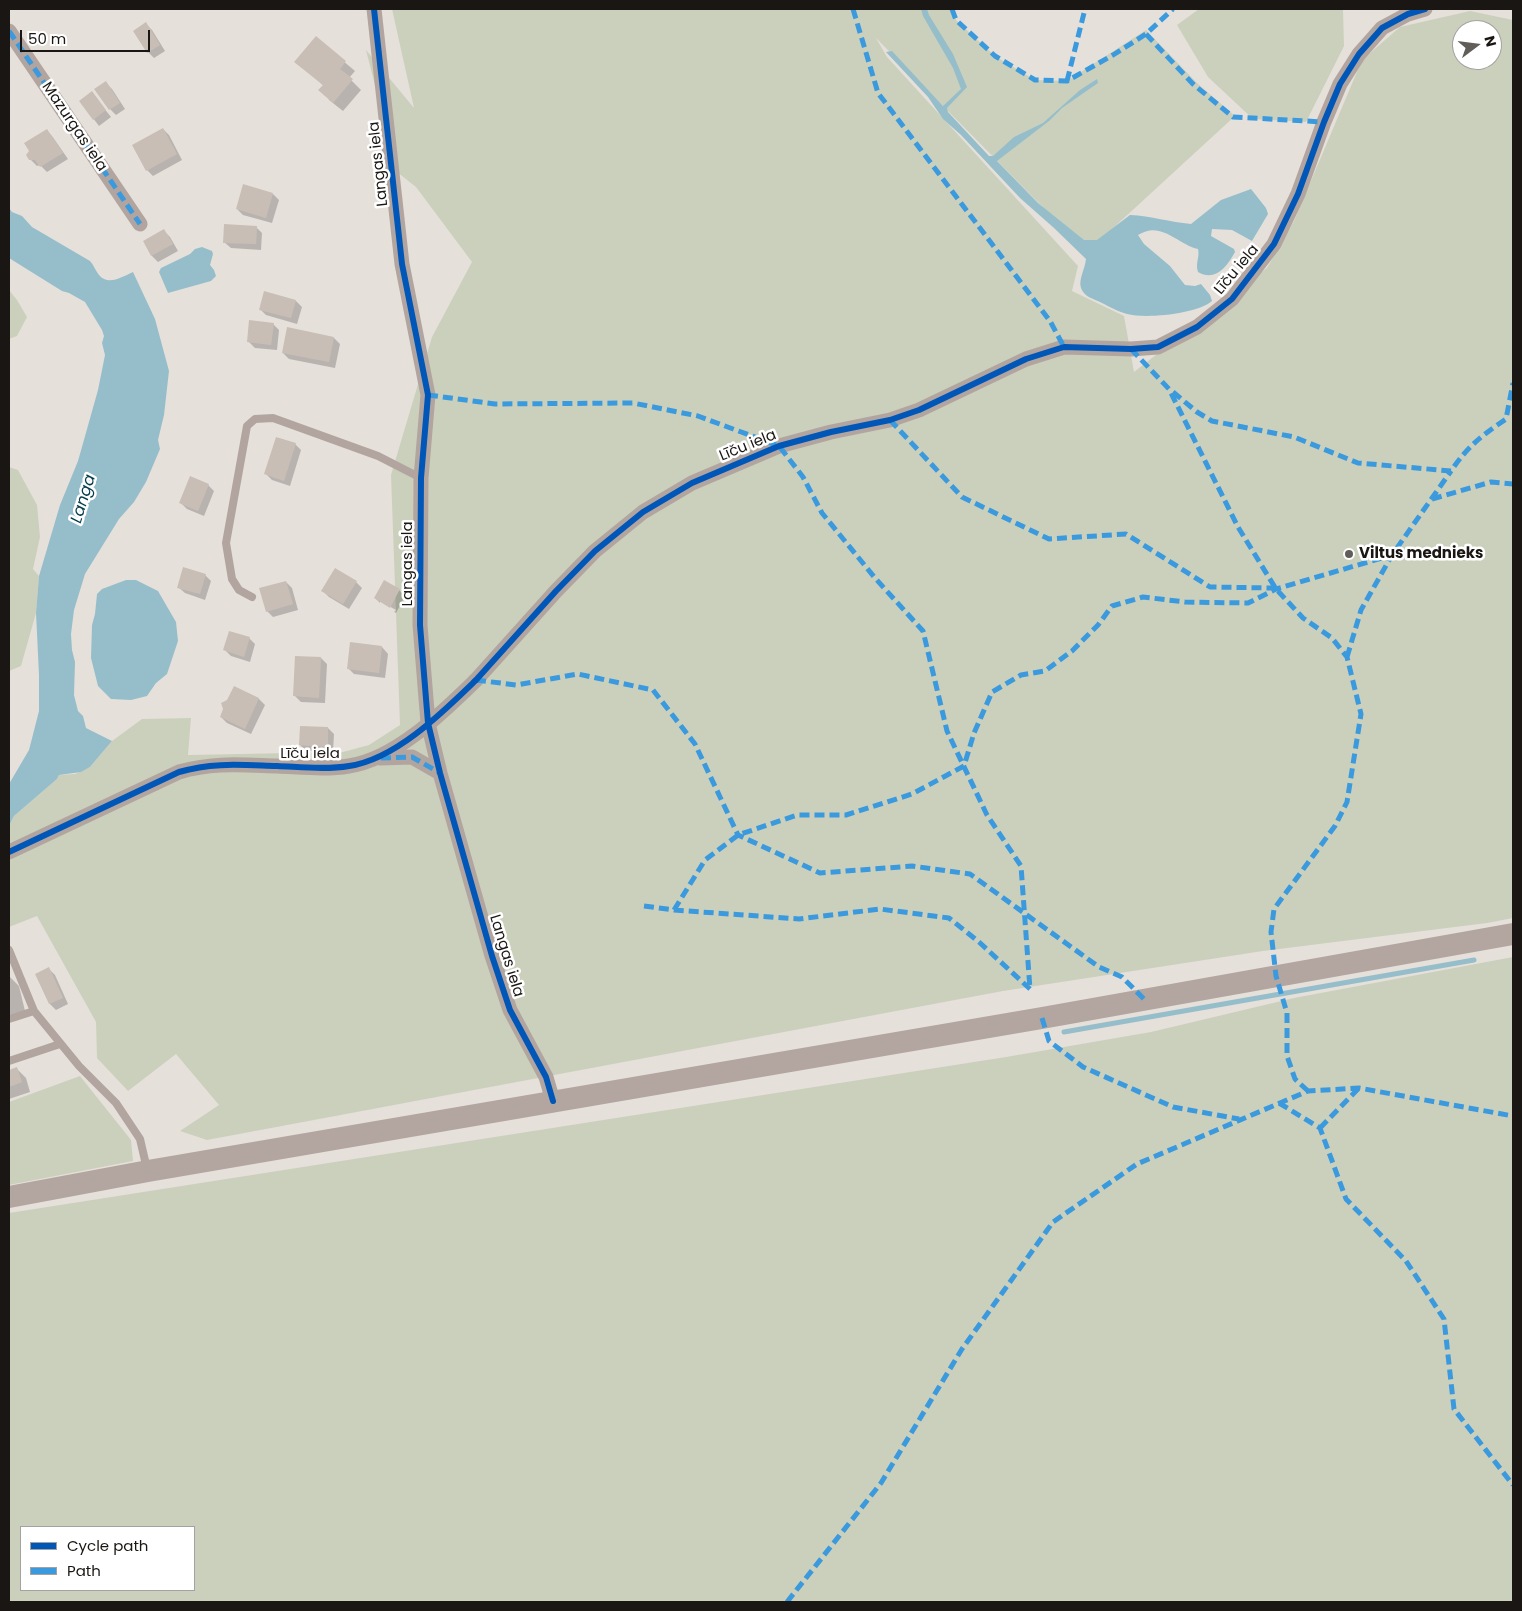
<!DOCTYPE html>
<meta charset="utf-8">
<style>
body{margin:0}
#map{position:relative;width:1522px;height:1611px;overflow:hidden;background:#e6e0db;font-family:Poppins,sans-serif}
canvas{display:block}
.frame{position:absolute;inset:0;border:10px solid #1a1613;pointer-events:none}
.legend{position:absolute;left:20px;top:1526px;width:175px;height:65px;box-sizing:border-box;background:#fff;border:1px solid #a3a2a1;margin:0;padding:6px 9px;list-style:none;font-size:15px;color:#1a1613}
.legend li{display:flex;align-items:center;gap:10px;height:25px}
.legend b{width:25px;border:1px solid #a3a2a1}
.north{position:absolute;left:1452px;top:20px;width:50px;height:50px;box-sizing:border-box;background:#fff;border:1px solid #a3a2a1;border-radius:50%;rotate:75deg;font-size:14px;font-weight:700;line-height:20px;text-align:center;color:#1a1613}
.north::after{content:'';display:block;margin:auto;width:18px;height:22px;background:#615d59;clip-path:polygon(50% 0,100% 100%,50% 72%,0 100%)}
.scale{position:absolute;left:20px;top:30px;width:130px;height:22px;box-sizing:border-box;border:2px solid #1a1613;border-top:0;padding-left:6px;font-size:15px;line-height:18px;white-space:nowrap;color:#1a1613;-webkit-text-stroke:4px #fff;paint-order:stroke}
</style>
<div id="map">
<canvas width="1522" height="1611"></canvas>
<div class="frame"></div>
<ul class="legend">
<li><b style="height:6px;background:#0057b8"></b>Cycle path</li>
<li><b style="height:6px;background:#3b9ade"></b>Path</li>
</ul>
<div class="north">N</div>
<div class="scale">50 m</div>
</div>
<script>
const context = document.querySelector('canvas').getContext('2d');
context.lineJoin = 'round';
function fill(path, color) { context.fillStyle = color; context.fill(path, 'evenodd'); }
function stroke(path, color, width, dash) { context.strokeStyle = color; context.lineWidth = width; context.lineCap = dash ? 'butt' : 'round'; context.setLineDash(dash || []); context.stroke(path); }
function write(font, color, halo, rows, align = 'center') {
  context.font = font + ' Poppins,sans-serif'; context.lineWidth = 5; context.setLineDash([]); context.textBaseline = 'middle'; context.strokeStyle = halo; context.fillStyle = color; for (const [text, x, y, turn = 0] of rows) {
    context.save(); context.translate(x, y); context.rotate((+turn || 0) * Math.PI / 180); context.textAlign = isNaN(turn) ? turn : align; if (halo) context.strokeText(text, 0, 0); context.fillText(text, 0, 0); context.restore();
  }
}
fill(new Path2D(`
 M 392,9 L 952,9 L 956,20 L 995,56 L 1035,80 L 1067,81 L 1146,30 L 1197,83 L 1235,116 L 1087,252 L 876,38 L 887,57 L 1078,266 L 1072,291 L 1124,316 L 1134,372 L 1267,268 L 1294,221 L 1362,60 L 1400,27 L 1470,11 L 1513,20 L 1513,918 L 1487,923 L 1263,951 L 1003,991 L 207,1140 L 180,1131 L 219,1105 L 176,1054 L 128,1091 L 97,1058 L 96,1022 L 37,916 L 9,927 L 9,826 L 14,816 L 57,779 L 59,775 L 75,774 L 90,767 L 112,741 L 142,719 L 191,718 L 188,755 L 343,752 L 369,745 L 400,725 L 391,475 L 432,337 L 472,262 L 416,187 L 397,172 L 366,50 L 414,108 ZM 1462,30 L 1492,30 L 1492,60 L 1462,60 Z
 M 1199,9 L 1343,9 L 1344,46 L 1306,122 L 1253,119 L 1208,77 L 1177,25 Z
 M 9,290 L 17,300 L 27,317 L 17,336 L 9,339 Z
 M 9,467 L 18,470 L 37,505 L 40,537 L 33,569 L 39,576 L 36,613 L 21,666 L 9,671 Z
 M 1513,957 L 1513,1602 L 9,1602 L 9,1213 L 1006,1057 L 1151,1032 L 1294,998 ZM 194,1527 L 194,1590 L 21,1590 L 21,1527 Z
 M 80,1076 L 131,1140 L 133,1161 L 9,1185 L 9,1102 Z`), '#cbd0bc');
fill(new Path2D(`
 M 921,9 L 927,9 L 929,15 L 953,54 L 967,87 L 947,108 L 948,112 L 989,156 L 993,156 L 1014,137 L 1043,123 L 1080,90 L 1097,79 L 1098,83 L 1062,108 L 1049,121 L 997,161 L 1038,203 L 1084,240 L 1097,240 L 1130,215 C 1151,216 1170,222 1191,224 L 1221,200 L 1251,189 L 1266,208 L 1268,214 L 1252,241 L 1232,230 L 1212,229 L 1211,236 L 1234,249 L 1235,252 C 1227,267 1215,282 1198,272 C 1195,263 1200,257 1198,249 C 1177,244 1161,220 1138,235 L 1144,244 L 1170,266 L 1185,285 L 1195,286 L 1201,284 L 1210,295 L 1212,301 C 1197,314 1146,319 1127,314 C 1119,312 1110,307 1102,303 C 1094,299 1084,297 1081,288 C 1078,280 1085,269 1086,259 L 1054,228 L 1020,198 L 961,135 L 943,119 L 928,97 L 886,52 L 892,51 L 943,106 L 961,89 L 953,68 L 923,16 Z
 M 9,208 L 12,212 L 22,216 L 32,227 L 90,261 C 94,265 95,270 99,275 C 108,286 122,277 133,272 L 155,319 L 169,371 L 164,415 L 158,440 L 160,449 L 146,482 L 134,502 L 119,519 L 85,574 L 74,610 L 71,634 L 72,650 L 75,662 L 74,695 L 78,711 L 83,716 L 86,728 L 112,741 L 90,767 L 81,772 L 59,775 L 57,779 L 14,816 L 9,826 L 9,784 L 29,750 L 39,711 L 39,675 L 36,613 L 39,576 L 60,505 L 78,461 L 98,390 L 105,355 L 102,343 L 104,336 L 102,330 L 85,302 L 69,293 L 62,291 L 9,258 Z
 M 202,247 L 212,251 L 213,254 L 210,265 L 214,270 L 216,276 L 211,281 L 168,293 L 159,272 L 161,268 L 190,254 L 195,249 Z
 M 126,580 L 136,580 L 158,591 L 176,622 L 178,641 L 167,674 L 156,683 L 147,696 L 131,700 L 111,699 L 98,686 L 91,658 L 92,625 L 95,614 L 97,594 L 102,589 Z`), '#96beca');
fill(new Path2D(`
 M 146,24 L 152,30 L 165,51 L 154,58 L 148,52 Z
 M 316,38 L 355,71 L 349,78 L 361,90 L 343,111 L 329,100 L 324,86 L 296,62 Z
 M 106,83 L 112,89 L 125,109 L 116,115 L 110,109 Z
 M 92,93 L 111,117 L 99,126 L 80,101 Z
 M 163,129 L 169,135 L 182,160 L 153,176 L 147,170 Z
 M 46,130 L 52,136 L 68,159 L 47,172 L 40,165 L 37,166 L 30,159 Z
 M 273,194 L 279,200 L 272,223 L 243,215 L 237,209 Z
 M 256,227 L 262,233 L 261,250 L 231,248 L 224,242 Z
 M 164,231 L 170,237 L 178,251 L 158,262 L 152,256 L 145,242 Z
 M 296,301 L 302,307 L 297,324 L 266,315 L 260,309 Z
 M 273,324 L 279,330 L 277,350 L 255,348 L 248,341 Z
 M 288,329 L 334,338 L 340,344 L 335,368 L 289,359 L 283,353 Z
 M 295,444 L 301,450 L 290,486 L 272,480 L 266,474 Z
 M 208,485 L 214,491 L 204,516 L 187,509 L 181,503 Z
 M 205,575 L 211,581 L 205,600 L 185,593 L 178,587 Z
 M 286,582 L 292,588 L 298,610 L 273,617 L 267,611 Z
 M 356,582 L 362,588 L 349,609 L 329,597 L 323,591 Z
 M 385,582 L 399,590 L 405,596 L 396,613 L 394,612 L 396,610 L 380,601 L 380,603 L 375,598 Z
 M 249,638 L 255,644 L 250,662 L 231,656 L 225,650 Z
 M 382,647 L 388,654 L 385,678 L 354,674 L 348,668 Z
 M 321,658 L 327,664 L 325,703 L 301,702 L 295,696 Z
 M 235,688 L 259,699 L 265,705 L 251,734 L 227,723 L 221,717 Z
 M 328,728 L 334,734 L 333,752 L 306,751 L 300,745 Z
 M 49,969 L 55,975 L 68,1004 L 56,1010 L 50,1004 L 37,974 Z
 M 9,976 L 19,986 L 25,1011 L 9,1015 Z
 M 16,1068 L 26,1078 L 30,1092 L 9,1099 L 9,1071 Z`), '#0003');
stroke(new Path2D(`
 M 1064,1032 L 1474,960`), '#96beca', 5);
fill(new Path2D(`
 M 146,22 L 160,45 L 147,53 L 133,31 Z
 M 316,36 L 346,61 L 340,69 L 353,79 L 333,103 L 318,90 L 323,85 L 294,62 Z
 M 106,81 L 120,103 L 109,110 L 94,89 Z
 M 92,91 L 106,110 L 93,120 L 79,101 Z
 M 163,128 L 177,154 L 146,171 L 132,145 Z
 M 47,129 L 63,153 L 40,167 L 35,160 L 29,160 L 26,155 L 29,151 L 24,143 Z
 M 243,184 L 273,193 L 266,218 L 236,209 Z
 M 224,224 L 257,226 L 256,244 L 223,243 Z
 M 164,229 L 173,244 L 151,256 L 143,241 Z
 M 264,291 L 296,300 L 291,318 L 259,310 Z
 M 249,320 L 274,323 L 271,345 L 247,342 Z
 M 287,327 L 334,337 L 329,362 L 282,353 Z
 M 276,437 L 296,443 L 284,481 L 264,474 Z
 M 190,476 L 209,484 L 198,511 L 179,503 Z
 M 183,567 L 206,574 L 200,594 L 177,588 Z
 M 335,568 L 357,581 L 343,604 L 321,591 Z
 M 384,580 L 400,589 L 390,608 L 374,598 Z
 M 286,581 L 293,604 L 266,612 L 259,588 Z
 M 229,631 L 250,637 L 244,657 L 223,650 Z
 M 350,642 L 382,646 L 379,673 L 347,669 Z
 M 295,656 L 321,657 L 319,698 L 293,696 Z
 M 234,686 L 259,698 L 245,729 L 220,717 L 223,709 L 221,703 L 227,700 Z
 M 300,726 L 328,727 L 328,747 L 299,745 Z
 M 49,967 L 63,998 L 49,1004 L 35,974 Z
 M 17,1067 L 22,1082 L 9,1087 L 9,1070 Z`), '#c9beb6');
stroke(new Path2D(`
 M 252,597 L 239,590 L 232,579 L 226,543 L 247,426 L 255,419 L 273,418 L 378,456 L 421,478
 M 9,950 L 34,1011
 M 9,1019 L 34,1011 L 79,1066 L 116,1103 L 140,1139 L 147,1169
 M 9,1061 L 60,1044`), '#b2a5a0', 8);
stroke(new Path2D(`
 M 374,9 L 402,264 L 428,395 L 421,478 L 420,625 L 428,723 L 440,773 L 492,956 L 510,1010 L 546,1077 L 553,1101
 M 9,31 L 140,224
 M 380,758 L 412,757 L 440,773
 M 9,852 L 179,772 C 213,762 242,765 277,766 C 301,767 326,770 349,766 C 396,759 443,712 476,680 L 556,591 L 595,551 L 643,512 L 692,483 L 779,446 L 831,432 L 890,420 L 919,410 L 1026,359 L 1064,347 L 1131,349 L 1158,347 L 1197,327 L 1232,299 L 1274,244 L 1298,194 L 1324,122 L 1340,84 L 1359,54 L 1382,28 L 1408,14 L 1425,9`), '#b2a5a0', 15);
stroke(new Path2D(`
 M 9,1197 L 148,1171 L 1042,1018 L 1513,934`), '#b3a6a0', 22);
stroke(new Path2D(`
 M 853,9 L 878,93 L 1050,321 L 1064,347
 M 952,9 L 956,20 L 995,56 L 1035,80 L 1067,81 L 1113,55 L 1146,34 L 1173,9
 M 9,31 L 140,224
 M 1146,34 L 1193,84 L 1233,117 L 1324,122
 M 1067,81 L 1085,9
 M 1131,349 L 1169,389 L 1238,527 L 1276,589 L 1303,618 L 1332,638 L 1347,657 L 1361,714 L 1347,802 L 1335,826 L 1274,909 L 1271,932 L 1276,976 L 1287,1013 L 1287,1056 L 1295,1079 L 1308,1091
 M 1173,392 L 1197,412 L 1212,421 L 1294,437 L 1358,463 L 1451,471 C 1468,446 1481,436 1506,419 L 1513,383
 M 428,395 L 495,404 L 633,403 L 698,416 L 779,446 L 803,477 L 822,513 L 875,578 L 923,631 L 947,731 L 987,815 L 1021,866 L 1030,989
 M 890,420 L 962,497 L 1049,539 L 1126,534 L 1210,587 L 1274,588
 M 1432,499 L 1491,482 L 1513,484
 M 1347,657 L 1361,610 L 1392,555 L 1451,471
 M 476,680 L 516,685 L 578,674 L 653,690 L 695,744 L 738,835 L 820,873 L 912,866 L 970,874 L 1099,967 L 1122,977 L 1145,1000
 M 381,758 L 412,757 L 440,773
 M 644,906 L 674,910 L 799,919 L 880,909 L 949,918 L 979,942 L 1030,989
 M 674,910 L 705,860 L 738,835 L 797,815 L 846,815 L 912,794 L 964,766 L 974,733 L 992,692 L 1021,675 L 1045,671 L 1072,651 L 1098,625 L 1112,606 L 1143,597 L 1185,602 L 1248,603 L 1276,589 L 1392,555
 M 1042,1018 L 1049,1041 L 1083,1067 L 1173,1107 L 1239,1119
 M 1279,1103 L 1320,1128 L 1346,1199 L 1406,1261 L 1444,1319 L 1454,1409 L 1513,1485
 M 1320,1128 L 1359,1088
 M 787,1602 L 881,1483 L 962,1349 L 1053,1222 L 1137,1164 L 1308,1091 L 1359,1088 L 1513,1116`), '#3b9ade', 5, [10, 5]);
stroke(new Path2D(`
 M 374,9 L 402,264 L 428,395 L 421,478 L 420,625 L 428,723 L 440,773 L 492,956 L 510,1010 L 546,1077 L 553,1101
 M 9,852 L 179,772 C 213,762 242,765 277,766 C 301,767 326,770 349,766 C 396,759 443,712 476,680 L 556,591 L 595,551 L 643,512 L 692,483 L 779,446 L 831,432 L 890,420 L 919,410 L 1026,359 L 1064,347 L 1131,349 L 1158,347 L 1197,327 L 1232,299 L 1274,244 L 1298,194 L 1324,122 L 1340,84 L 1359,54 L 1382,28 L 1408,14 L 1425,9`), '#0057b8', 6);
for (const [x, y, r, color] of [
 [1349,554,5,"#615d59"]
]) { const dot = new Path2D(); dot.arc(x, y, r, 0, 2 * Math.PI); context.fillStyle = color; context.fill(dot); stroke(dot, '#fff', 2); }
write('15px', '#1a1613', '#fff', [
 ["Mazurgas iela",74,127,56],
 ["Langas iela",379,164,-96],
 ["Līču iela",1237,270,-50],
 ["Līču iela",748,446,-22],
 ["Langas iela",408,564,-90],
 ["Līču iela",310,754],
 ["Langas iela",506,956,73]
]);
write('bold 15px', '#1a1613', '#fff', [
 ["Viltus mednieks",1359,554]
], 'left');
write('italic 16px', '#023b49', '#fff', [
 ["Langa",84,499,-73]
]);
</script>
